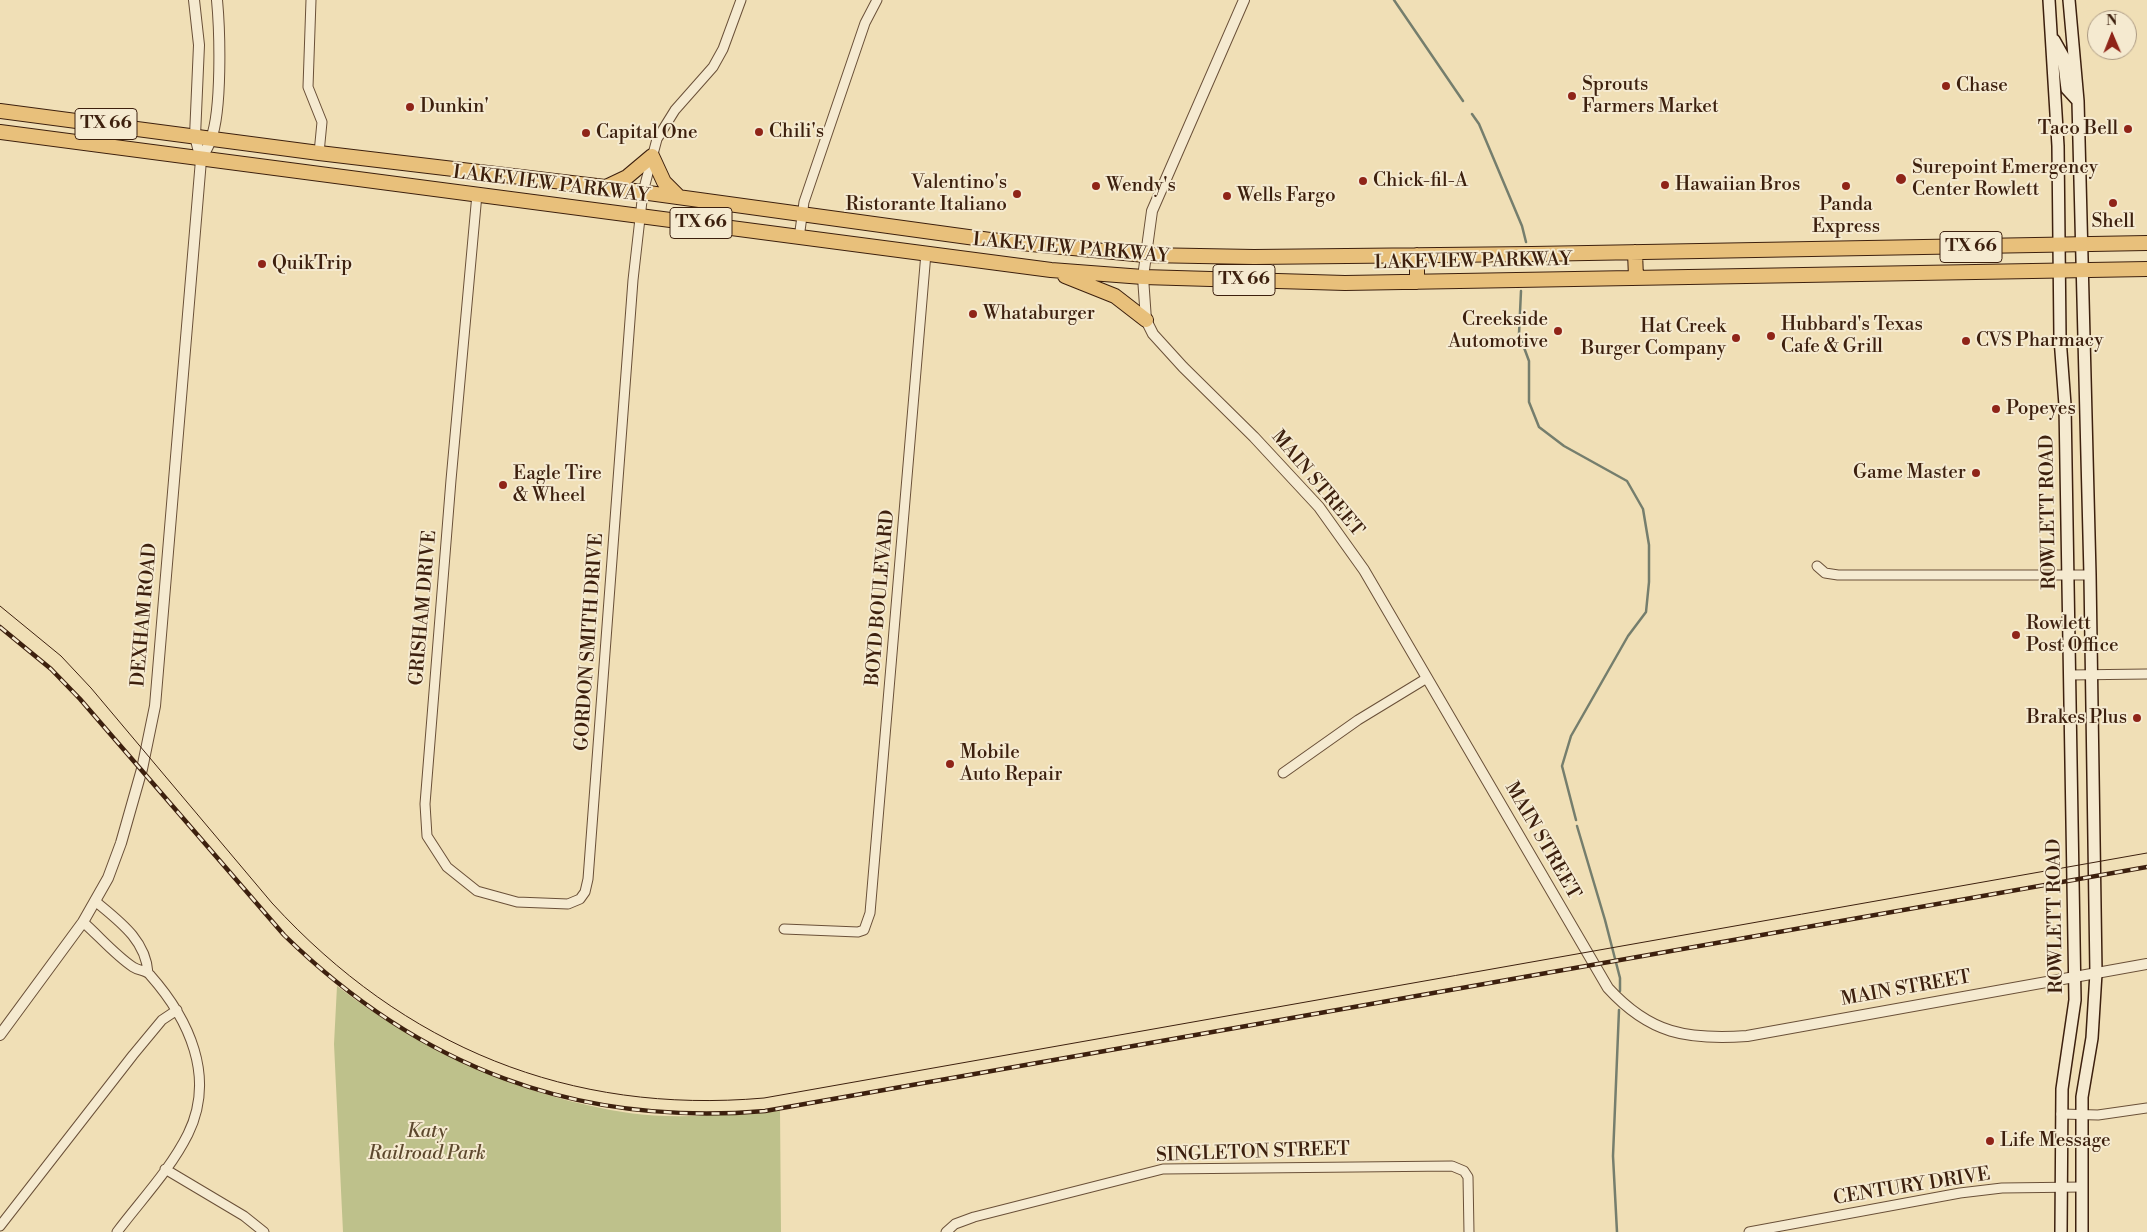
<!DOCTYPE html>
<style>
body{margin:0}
#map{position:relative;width:2147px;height:1232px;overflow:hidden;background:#f0dfb6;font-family:"Libre Bodoni",serif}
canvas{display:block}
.north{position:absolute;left:2087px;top:10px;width:50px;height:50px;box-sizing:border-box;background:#f5ead0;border:1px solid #ab9982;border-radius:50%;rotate:359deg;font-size:14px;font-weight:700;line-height:20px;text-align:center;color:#3d200e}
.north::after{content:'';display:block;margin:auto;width:18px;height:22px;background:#8f2418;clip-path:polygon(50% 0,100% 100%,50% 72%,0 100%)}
</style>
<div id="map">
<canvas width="2147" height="1232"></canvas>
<div class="north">N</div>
</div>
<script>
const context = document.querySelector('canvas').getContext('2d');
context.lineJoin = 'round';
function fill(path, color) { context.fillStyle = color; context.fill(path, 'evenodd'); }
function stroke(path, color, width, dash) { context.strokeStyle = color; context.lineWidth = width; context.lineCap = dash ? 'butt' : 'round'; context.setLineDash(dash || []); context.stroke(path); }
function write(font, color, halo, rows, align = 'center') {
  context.font = font + ' "Libre Bodoni",serif'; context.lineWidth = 4; context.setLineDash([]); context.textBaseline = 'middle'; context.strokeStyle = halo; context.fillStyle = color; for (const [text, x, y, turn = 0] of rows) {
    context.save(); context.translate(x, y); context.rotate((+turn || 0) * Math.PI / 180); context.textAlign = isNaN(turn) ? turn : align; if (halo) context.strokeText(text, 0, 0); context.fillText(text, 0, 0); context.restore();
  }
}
fill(new Path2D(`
 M 337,986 C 422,1051 522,1097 629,1113 C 679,1120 730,1114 780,1110 L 781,1232 L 343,1232 L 334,1044 Z`), '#bec18b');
stroke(new Path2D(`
 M 1394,0 L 1463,101
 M 1472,114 L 1479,124 L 1522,226 L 1526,242
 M 1521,291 L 1519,334 L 1529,361 L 1529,402 L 1539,427 L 1564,446 L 1627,481 L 1643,509 L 1649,545 L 1649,582 L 1646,612 L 1628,636 L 1571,736 L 1562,766 L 1576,820
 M 1577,826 L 1605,920 L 1620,978 L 1620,991
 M 1617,1232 L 1613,1156 L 1619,1010`), '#757e6d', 2.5);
const minor = new Path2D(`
 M 311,0 L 308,87 L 322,122 L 319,153
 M 477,194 L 451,480 L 425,804 L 427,836 L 447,867 L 477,891 L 517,902 L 568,904 L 580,899 L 585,892 L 588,879 L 633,280 L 643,192 L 657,139 L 675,110 L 713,67 L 723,49 L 741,0
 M 799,238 L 804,202 L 865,23 L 877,0
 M 1817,566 L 1825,573 L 1838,575 L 2090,575
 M 2070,675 L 2147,674
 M 1283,773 L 1358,720 L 1427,678
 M 95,901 C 119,921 146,940 148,973
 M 83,922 C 99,936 115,955 133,967 C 139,971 146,970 150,975 C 189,1019 216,1077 188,1134 C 170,1170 141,1200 117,1232
 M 784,929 L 858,932 L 864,930 L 870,913 L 926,253
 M 2061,1114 L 2098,1115 L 2147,1108
 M 165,1169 L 244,1216 L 264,1232
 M 0,1226 L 133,1055 L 162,1020 L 177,1010
 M 946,1232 L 955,1224 L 974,1217 L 1163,1169 L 1452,1166 L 1464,1171 L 1468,1177 L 1469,1232
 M 1749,1232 L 1960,1193 L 2002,1188 L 2082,1187`);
const tertiary = new Path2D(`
 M 1244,0 L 1152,211 L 1143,277 L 1146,320 L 1153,334 L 1183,367 L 1254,437 L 1319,507 L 1364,570 L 1608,988 C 1650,1034 1687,1040 1747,1036 L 2147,964
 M 201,160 C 204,153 209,146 211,139 C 222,110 220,32 217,0
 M 0,1035 L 83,922 L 108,878 L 121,843 L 142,769 L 155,706 L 201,160 L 195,136 L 199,45 L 194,0`);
const secondary = new Path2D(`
 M 2049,0 L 2058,146 L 2060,338 L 2065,405 L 2075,1000 L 2062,1089 L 2061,1232
 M 2069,0 L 2078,101 L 2090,575 L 2096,973 L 2092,1038 L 2082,1097 L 2082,1232
 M 2054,40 L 2063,56 L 2067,89 L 2078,101`);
const primary = new Path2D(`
 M 0,111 L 319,153 L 605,187 L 990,240 L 1145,255 L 1254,257 L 1532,254 L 2147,243
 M 0,132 L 1051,270 L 1143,277 L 1345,283 L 2147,269
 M 606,187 L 627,177 L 652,156 L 664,182 L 679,197
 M 1635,252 L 1636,278
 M 1417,255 L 1417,282
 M 1065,276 L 1115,296 L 1146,320`);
stroke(minor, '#6a5038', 11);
stroke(tertiary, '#6a5038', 12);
stroke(secondary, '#3d200e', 14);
stroke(primary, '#3d200e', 16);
stroke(minor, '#f5ead0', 9);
stroke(tertiary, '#f5ead0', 10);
stroke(secondary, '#f5ead0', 11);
stroke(primary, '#e8c07b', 14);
stroke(new Path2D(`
 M 0,606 L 61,656 L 91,688 L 272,903 C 404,1047 569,1115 764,1098 L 2147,853`), '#3d200e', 1);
const rail = new Path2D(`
 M 0,627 L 51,669 L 80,699 L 284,935 C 419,1067 576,1127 765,1111 L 2147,867`);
stroke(rail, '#3d200e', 4.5);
stroke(rail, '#f5ead0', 2.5, [8]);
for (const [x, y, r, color] of [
 [1946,86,5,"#8f2418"],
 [1572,96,5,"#8f2418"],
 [410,107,5,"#8f2418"],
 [2128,129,5,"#8f2418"],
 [759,132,5,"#8f2418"],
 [586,133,5,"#8f2418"],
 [1901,179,6,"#8f2418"],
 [1363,181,5,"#8f2418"],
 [1665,185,5,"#8f2418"],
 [1096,186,5,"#8f2418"],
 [1846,186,5,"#8f2418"],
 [1017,194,5,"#8f2418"],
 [1227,196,5,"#8f2418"],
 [2113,203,5,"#8f2418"],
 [262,264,5,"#8f2418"],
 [973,314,5,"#8f2418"],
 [1558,331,5,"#8f2418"],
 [1771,336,5,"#8f2418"],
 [1736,338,5,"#8f2418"],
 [1966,341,5,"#8f2418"],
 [1996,409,5,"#8f2418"],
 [1976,473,5,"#8f2418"],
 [503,485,5,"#8f2418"],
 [2016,635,5,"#8f2418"],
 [2137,718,5,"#8f2418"],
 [950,764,5,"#8f2418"],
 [1990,1141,5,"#8f2418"]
]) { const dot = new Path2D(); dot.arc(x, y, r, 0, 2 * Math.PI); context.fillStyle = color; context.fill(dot); stroke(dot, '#f5ead0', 2); }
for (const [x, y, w] of [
 [106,124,62],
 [701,223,62],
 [1971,247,62],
 [1244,280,62]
]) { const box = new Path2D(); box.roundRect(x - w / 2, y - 15.5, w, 31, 4); context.fillStyle = '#f5ead0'; context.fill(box); stroke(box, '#3d200e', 1); }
write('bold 18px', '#3d200e', null, [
 ["TX 66",106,124],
 ["TX 66",701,223],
 ["TX 66",1971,247],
 ["TX 66",1244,280]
]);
write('19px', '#3d200e', '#f5ead0', [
 ["Sprouts",1582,85],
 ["Farmers Market",1582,107],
 ["Chase",1956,86],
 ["Dunkin'",420,107],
 ["Taco Bell",2118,129,"right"],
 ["Chili's",769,132],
 ["Capital One",596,133],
 ["Surepoint Emergency",1912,168],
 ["Center Rowlett",1912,190],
 ["Chick-fil-A",1373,181],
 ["Valentino's",1007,183,"right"],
 ["Ristorante Italiano",1007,205,"right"],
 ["Hawaiian Bros",1675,185],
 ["Wendy's",1106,186],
 ["Wells Fargo",1237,196],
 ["Panda",1846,205,"center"],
 ["Express",1846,227,"center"],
 ["Shell",2113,222,"center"],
 ["QuikTrip",272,264],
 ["Whataburger",983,314],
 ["Creekside",1548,320,"right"],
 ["Automotive",1548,342,"right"],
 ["Hubbard's Texas",1781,325],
 ["Cafe & Grill",1781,347],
 ["Hat Creek",1726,327,"right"],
 ["Burger Company",1726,349,"right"],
 ["CVS Pharmacy",1976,341],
 ["Popeyes",2006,409],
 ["Game Master",1966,473,"right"],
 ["Eagle Tire",513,474],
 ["& Wheel",513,496],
 ["Rowlett",2026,624],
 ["Post Office",2026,646],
 ["Brakes Plus",2127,718,"right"],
 ["Mobile",960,753],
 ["Auto Repair",960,775],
 ["Life Message",2000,1141]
], 'left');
write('19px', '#3d200e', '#f5ead0', [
 ["LAKEVIEW PARKWAY",551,185,7],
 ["LAKEVIEW PARKWAY",1071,249,5],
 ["LAKEVIEW PARKWAY",1473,262,-1],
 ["MAIN STREET",1317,484,50],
 ["ROWLETT ROAD",2049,512,-91],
 ["BOYD BOULEVARD",881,598,-85],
 ["GRISHAM DRIVE",424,608,-85],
 ["DEXHAM ROAD",145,615,-85],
 ["GORDON SMITH DRIVE",590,642,-86],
 ["MAIN STREET",1542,841,60],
 ["ROWLETT ROAD",2056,916,-91],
 ["MAIN STREET",1906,989,-10],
 ["SINGLETON STREET",1253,1153,-2],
 ["CENTURY DRIVE",1912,1187,-9]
]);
write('italic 19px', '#5d482d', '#f5ead0', [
 ["Katy",427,1132],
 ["Railroad Park",427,1154]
]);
</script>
